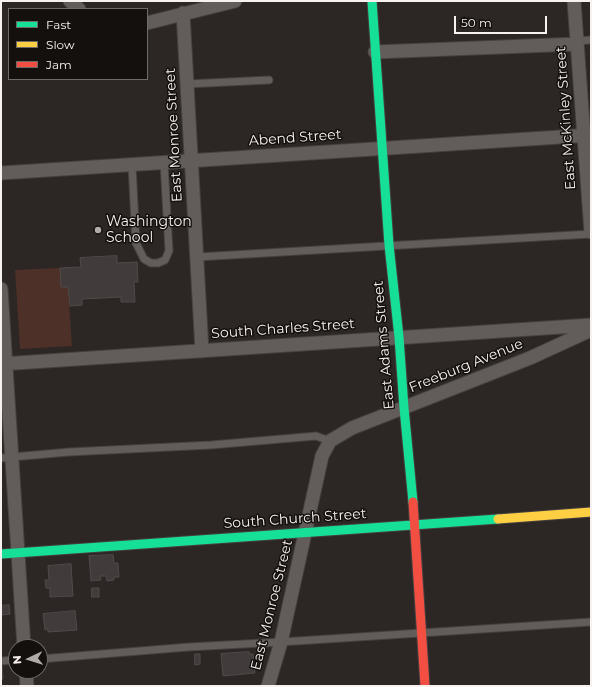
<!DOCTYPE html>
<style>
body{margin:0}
#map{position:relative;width:592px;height:687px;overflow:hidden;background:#2c2625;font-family:Montserrat,sans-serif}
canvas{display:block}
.frame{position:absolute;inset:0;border:2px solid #f8f1ef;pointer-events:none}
.legend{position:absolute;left:8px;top:8px;width:140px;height:72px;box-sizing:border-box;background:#14100e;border:1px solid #6f6a68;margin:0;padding:5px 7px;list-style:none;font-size:12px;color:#f8f1ef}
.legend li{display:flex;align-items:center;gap:8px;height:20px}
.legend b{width:20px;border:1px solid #6f6a68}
.north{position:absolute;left:8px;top:639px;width:40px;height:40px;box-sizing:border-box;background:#14100e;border:1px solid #6f6a68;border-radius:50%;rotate:266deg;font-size:11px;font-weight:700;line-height:16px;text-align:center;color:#f8f1ef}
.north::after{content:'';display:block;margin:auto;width:14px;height:18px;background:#b1aaa8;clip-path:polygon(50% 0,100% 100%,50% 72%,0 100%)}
.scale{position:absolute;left:454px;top:16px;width:93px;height:18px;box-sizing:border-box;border:2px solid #f8f1ef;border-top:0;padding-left:5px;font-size:12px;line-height:14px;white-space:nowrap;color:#f8f1ef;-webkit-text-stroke:3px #14100e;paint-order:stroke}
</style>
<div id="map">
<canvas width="592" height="687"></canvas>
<div class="frame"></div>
<ul class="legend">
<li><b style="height:5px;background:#16e098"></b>Fast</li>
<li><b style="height:5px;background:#ffcf43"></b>Slow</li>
<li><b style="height:5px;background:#f24e42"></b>Jam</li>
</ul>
<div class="north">N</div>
<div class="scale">50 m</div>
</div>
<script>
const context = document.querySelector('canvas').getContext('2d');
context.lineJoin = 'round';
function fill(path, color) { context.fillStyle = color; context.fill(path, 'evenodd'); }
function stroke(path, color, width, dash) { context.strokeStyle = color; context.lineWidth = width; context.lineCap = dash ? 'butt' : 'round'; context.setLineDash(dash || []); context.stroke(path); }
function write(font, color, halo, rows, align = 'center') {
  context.font = font + ' Montserrat,sans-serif'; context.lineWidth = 3; context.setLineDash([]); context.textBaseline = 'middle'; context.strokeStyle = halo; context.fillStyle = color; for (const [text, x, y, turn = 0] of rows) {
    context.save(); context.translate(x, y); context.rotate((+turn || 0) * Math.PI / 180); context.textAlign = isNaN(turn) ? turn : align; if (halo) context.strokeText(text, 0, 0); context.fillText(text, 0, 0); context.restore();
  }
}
fill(new Path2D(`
 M 60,268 L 61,287 L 68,287 L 72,346 L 20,349 L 15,270 Z`), '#4d3027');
const building = new Path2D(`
 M 117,256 L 117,263 L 137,262 L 138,282 L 134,282 L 135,302 L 121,302 L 121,297 L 82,299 L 82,305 L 70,306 L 68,287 L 61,287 L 60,268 L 81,267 L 80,258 Z
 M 113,555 L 114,563 L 118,563 L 119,577 L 114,577 L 114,580 L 107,581 L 106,576 L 100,576 L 101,580 L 91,581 L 89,556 Z
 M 71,564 L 73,596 L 50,597 L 50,588 L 46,588 L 45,580 L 49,580 L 48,566 Z
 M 92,588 L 99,588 L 99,597 L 92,597 Z
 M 9,605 L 10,614 L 2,615 L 1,606 Z
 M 75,611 L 77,630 L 48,632 L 48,629 L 45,630 L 43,614 Z
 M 249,652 L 249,654 L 253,654 L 255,673 L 223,676 L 221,654 Z
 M 195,654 L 200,654 L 200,664 L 195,665 Z
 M 1,664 L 2,664 L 3,679 L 1,679 Z`);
fill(building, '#413c3b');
stroke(building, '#504b49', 1);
const lane = new Path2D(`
 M 577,41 L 591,40
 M 187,84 L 269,80
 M 132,165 L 136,243 L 144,259 L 151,263 L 158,263 L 165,260 L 169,251 L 164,163
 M 197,257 L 591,234
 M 1,458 L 69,452 L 211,445 L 316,436 L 330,441
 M 40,659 L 189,647 L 281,642 L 591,622
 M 1,661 L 16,660`);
const street = new Path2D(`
 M 70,1 L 79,9
 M 574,1 L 591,232
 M 183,13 L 202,351
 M 147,23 L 235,1
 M 375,52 L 577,44
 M 1,173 L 591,135
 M 1,289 L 24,647
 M 1,364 L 591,325
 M 26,671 L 27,686
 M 268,686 L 281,642 L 322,456 L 330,441 L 352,428 L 530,358 L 591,330`);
const fast = new Path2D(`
 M 372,1 L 389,245 L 399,337 L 404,408 L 413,502
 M 1,554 L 498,519`);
const slow = new Path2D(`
 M 498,519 L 591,512`);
const jam = new Path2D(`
 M 413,502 L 425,686`);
stroke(lane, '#454140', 9);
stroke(street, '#454140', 15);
stroke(fast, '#454140', 11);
stroke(slow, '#454140', 11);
stroke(jam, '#454140', 11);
stroke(lane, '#625d5b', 7);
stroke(street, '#625d5b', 13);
stroke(fast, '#16e098', 9);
stroke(slow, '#ffcf43', 9);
stroke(jam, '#f24e42', 9);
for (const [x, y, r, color] of [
 [98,230,4,"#b1aaa8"]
]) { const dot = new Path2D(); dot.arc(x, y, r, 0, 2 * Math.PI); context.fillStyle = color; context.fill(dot); stroke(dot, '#14100e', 1.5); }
write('14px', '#f8f1ef', '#14100e', [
 ["East McKinley Street",566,118,-94],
 ["East Monroe Street",174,135,-93],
 ["Abend Street",295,138,-4],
 ["South Charles Street",283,329,-4],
 ["East Adams Street",384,345,-95],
 ["Freeburg Avenue",466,366,-22],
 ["South Church Street",295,519,-4],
 ["East Monroe Street",272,605,-76]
]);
write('14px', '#f8f1ef', '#14100e', [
 ["Washington",106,222],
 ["School",106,238]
], 'left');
</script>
